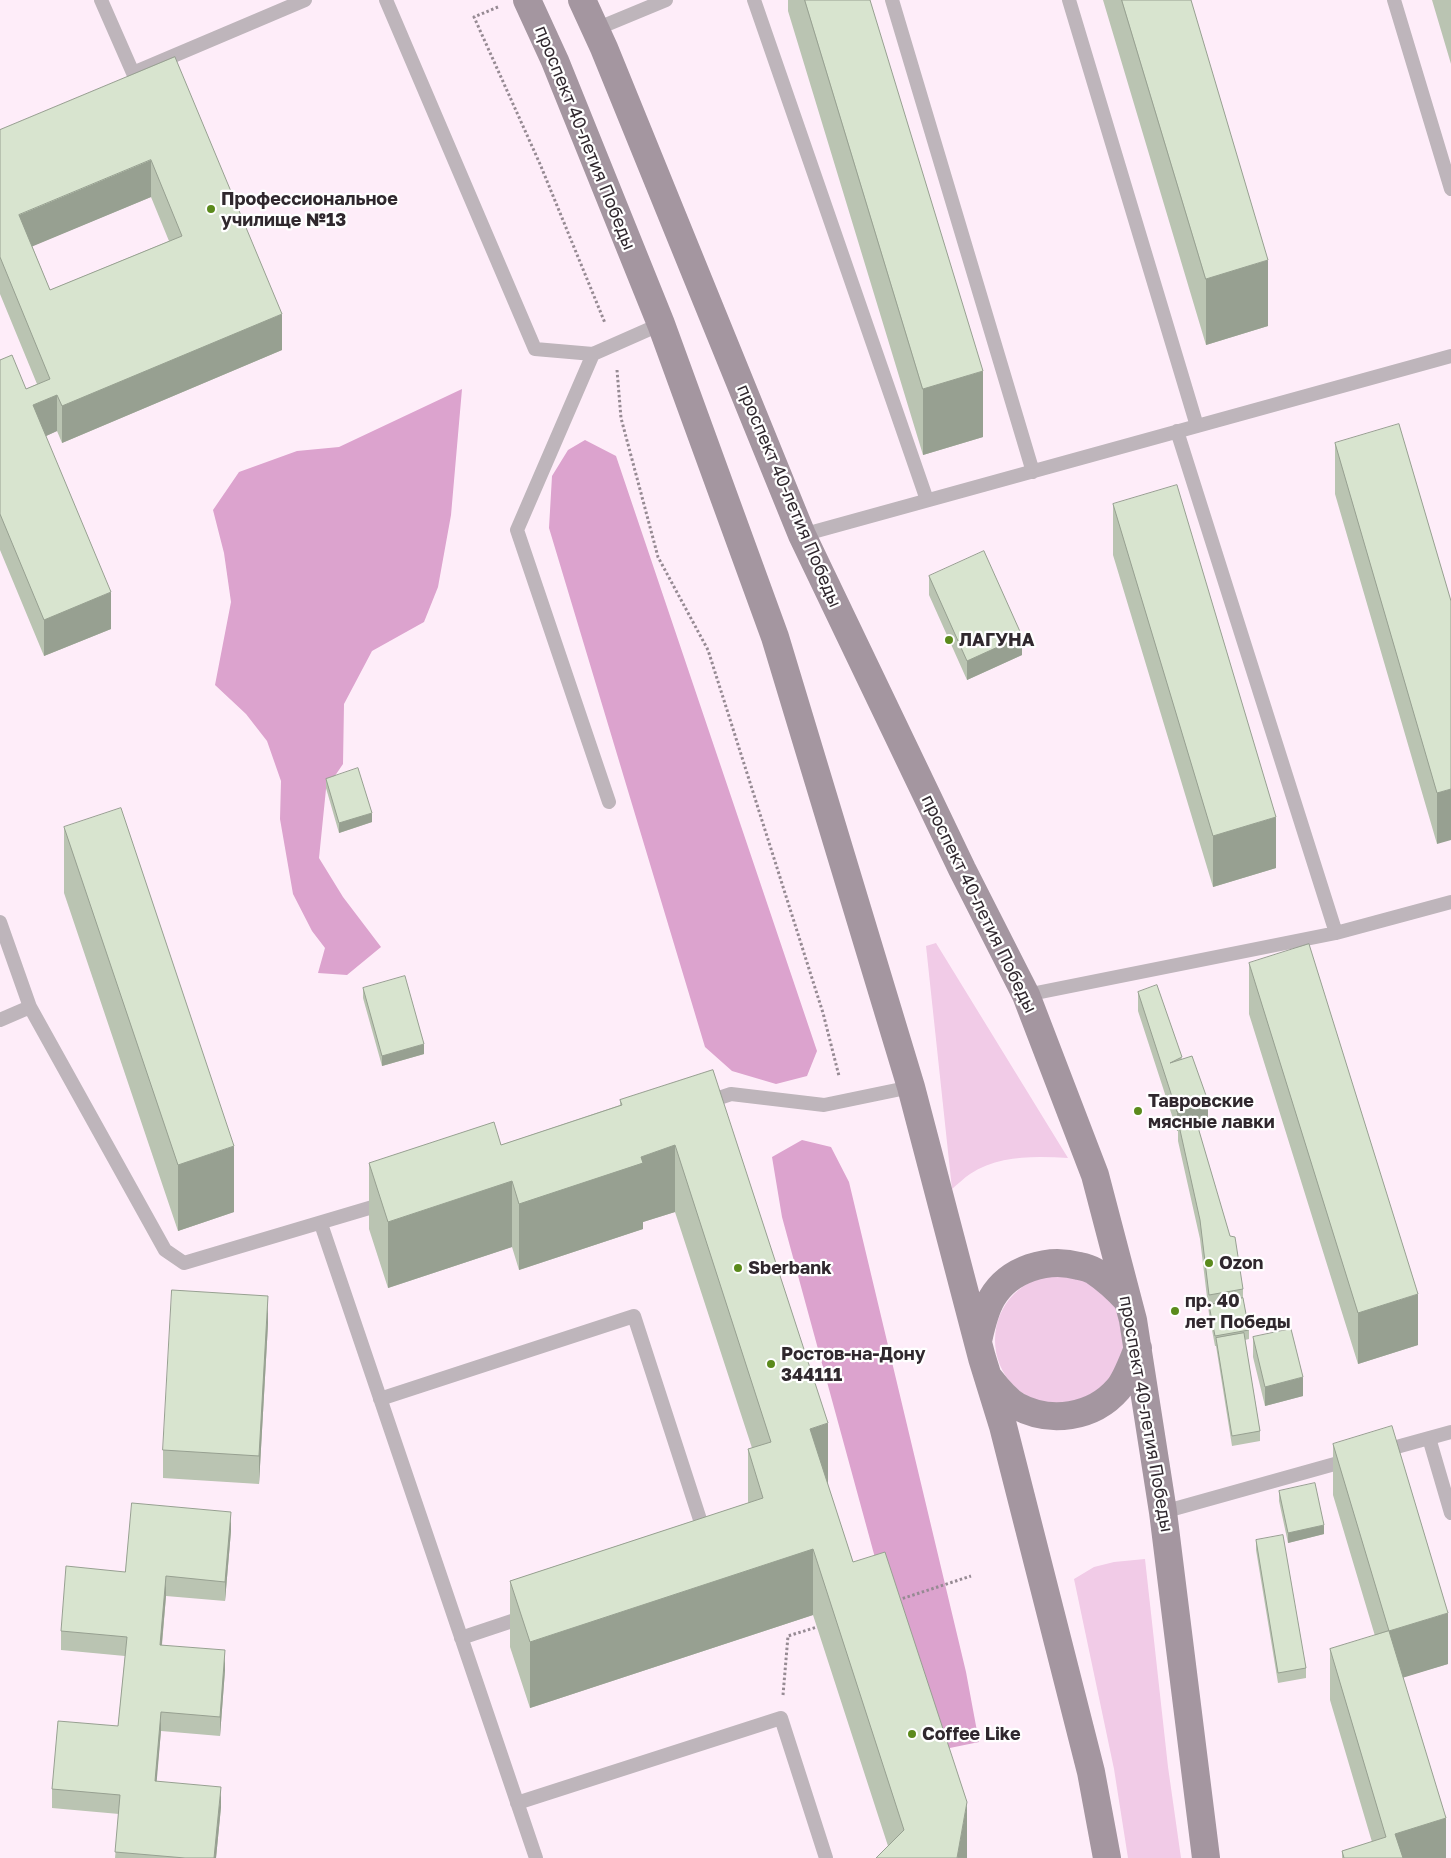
<!DOCTYPE html>
<meta charset="utf-8">
<style>
body{margin:0}
canvas{display:block;background:#feedf9}
</style>
<canvas width="1451" height="1858"></canvas>
<script>
const context = document.querySelector('canvas').getContext('2d');
context.lineJoin = 'round';
function fill(path, color) { context.fillStyle = color; context.fill(path, 'evenodd'); }
function stroke(path, color, width, dash) { context.strokeStyle = color; context.lineWidth = width; context.lineCap = dash ? 'butt' : 'round'; context.setLineDash(dash || []); context.stroke(path); }
function write(font, color, halo, rows, align = 'center') {
  context.font = font + ' "Golos Text",sans-serif'; context.lineWidth = 4.5; context.setLineDash([]); context.textBaseline = 'middle'; context.strokeStyle = halo; context.fillStyle = color; for (const [text, x, y, turn = 0] of rows) {
    context.save(); context.translate(x, y); context.rotate((+turn || 0) * Math.PI / 180); context.textAlign = isNaN(turn) ? turn : align; if (halo) context.strokeText(text, 0, 0); context.fillText(text, 0, 0); context.restore();
  }
}
fill(new Path2D(`
 M 936,943 L 1068,1158 C 1035,1156 999,1155 970,1174 C 964,1178 958,1184 952,1189 L 926,946 Z
 M995 1340a65 65 0 1 1 130 0a65 65 0 1 1-130 0Z
 M 1145,1559 L 1168,1767 L 1181,1858 L 1128,1858 L 1114,1769 L 1074,1579 L 1094,1567 L 1114,1562 Z`), '#f1cbe7');
fill(new Path2D(`
 M 462,389 L 451,515 L 438,587 L 424,622 L 372,651 L 344,704 L 343,764 L 326,789 L 319,858 L 343,897 L 381,947 L 347,975 L 318,973 L 325,948 L 312,931 L 293,894 L 280,819 L 281,781 L 267,741 L 246,714 L 215,685 L 231,602 L 224,553 L 213,510 L 239,472 L 297,451 L 339,447 Z
 M 585,440 L 616,456 L 817,1051 L 807,1076 L 776,1084 L 732,1071 L 705,1047 L 549,528 L 552,476 L 568,450 Z
 M 802,1140 L 831,1147 L 849,1182 L 966,1672 L 979,1742 L 945,1749 L 895,1631 L 782,1217 L 772,1157 Z`), '#dca3ce');
stroke(new Path2D(`
 M 498,7 L 474,17 L 540,164 L 605,323
 M 617,370 L 621,418 L 658,557 L 708,650 L 823,1013 L 839,1076
 M 898,1600 L 971,1576
 M 783,1695 L 788,1636 L 817,1627`), '#968a93', 3, [2.5, 2.5]);
stroke(new Path2D(`
 M 101,0 L 133,73 L 305,0
 M 386,0 L 535,349 L 593,354 L 661,324
 M 754,0 L 927,500
 M 892,0 L 1033,472
 M 1069,0 L 1197,426
 M 1394,0 L 1451,189
 M 596,29 L 666,0
 M 593,354 L 517,530 L 609,802
 M 1177,431 L 1336,933
 M 802,535 L 1451,356
 M 0,922 L 30,1007 L 165,1250 L 184,1263 L 386,1203
 M 1026,995 L 1336,933 L 1451,902
 M 0,1020 L 30,1007
 M 704,1103 L 731,1094 L 824,1105 L 911,1087
 M 321,1224 L 536,1858
 M 380,1399 L 634,1316 L 705,1535
 M 1429,1438 L 1451,1513
 M 1382,1451 L 1451,1432
 M 1163,1512 L 1349,1460
 M 461,1638 L 527,1616
 M 517,1803 L 781,1718 L 826,1858`), '#beb5bb', 14);
stroke(new Path2D(`
 M 527,0 L 555,61 L 661,324 L 775,637 L 911,1087 L 982,1358 L 1003,1426 L 1091,1772 L 1107,1858
 M 582,0 L 604,48 L 802,535 L 962,869 L 1026,995 L 1095,1175 L 1133,1320 L 1163,1512 L 1206,1858
 M 978,1341 C 981,1327 985,1310 992,1298 C 1009,1269 1048,1257 1079,1266 C 1084,1267 1089,1268 1094,1271 C 1106,1279 1118,1290 1128,1301
 M 990,1379 C 997,1388 1007,1400 1017,1406 C 1050,1424 1093,1418 1118,1389 C 1126,1380 1133,1360 1138,1348`), '#a496a0', 28);
fill(new Path2D(`
 M 788,0 L 870,0 L 983,437 L 923,455 L 788,11 Z
 M 1103,0 L 1191,0 L 1268,326 L 1206,345 Z
 M 1432,0 L 1451,0 L 1451,64 Z
 M 175,57 L 282,350 L 62,443 L 57,431 L 46,436 L 111,629 L 44,656 L 0,550 L 0,360 L 26,389 L 37,384 L 0,294 L 0,130 ZM 151,197 L 169,241 L 50,290 L 32,246 Z
 M 1335,443 L 1451,601 L 1437,844 L 1335,494 Z
 M 1113,504 L 1276,868 L 1213,887 L 1113,555 Z
 M 929,576 L 1022,655 L 967,680 L 929,595 Z
 M 326,779 L 372,822 L 339,833 L 326,788 Z
 M 64,827 L 234,1212 L 178,1231 L 64,893 Z
 M 1249,963 L 1418,1345 L 1358,1364 L 1249,1014 Z
 M 363,988 L 424,1054 L 382,1066 L 363,998 Z
 M 1138,992 L 1182,1059 L 1208,1121 L 1197,1124 L 1243,1289 L 1243,1298 L 1249,1330 L 1249,1339 L 1245,1340 L 1260,1431 L 1260,1441 L 1232,1446 L 1216,1346 L 1215,1346 L 1209,1314 L 1200,1239 L 1178,1141 L 1178,1131 L 1177,1131 L 1138,1011 Z
 M 713,1070 L 828,1486 L 853,1562 L 967,1858 L 888,1846 L 813,1615 L 530,1708 L 510,1647 L 510,1581 L 748,1503 L 748,1449 L 752,1448 L 675,1212 L 643,1222 L 643,1229 L 519,1270 L 512,1247 L 388,1288 L 369,1229 L 369,1163 L 501,1145 L 620,1105 L 620,1100 Z
 M 268,1324 L 259,1484 L 163,1478 L 163,1450 Z
 M 1253,1337 L 1303,1396 L 1265,1406 L 1253,1357 Z
 M 1333,1444 L 1448,1664 L 1403,1677 L 1446,1858 L 1342,1858 L 1342,1851 L 1372,1842 L 1330,1700 L 1330,1649 L 1375,1636 L 1333,1495 Z
 M 1279,1491 L 1324,1534 L 1288,1543 L 1279,1501 Z
 M 231,1531 L 225,1601 L 166,1596 L 162,1645 L 225,1670 L 220,1736 L 161,1731 L 156,1782 L 221,1807 L 216,1858 L 115,1858 L 119,1814 L 52,1808 L 52,1789 L 118,1726 L 125,1656 L 61,1650 L 61,1631 L 125,1572 Z
 M 1256,1540 L 1306,1668 L 1306,1678 L 1278,1683 L 1256,1550 Z`), '#bac4b2');
fill(new Path2D(`
 M 151,160 L 151,197 L 19,252 L 19,215 Z
 M 1268,260 L 1268,326 L 1206,345 L 1206,279 Z
 M 282,314 L 282,350 L 62,443 L 62,406 Z
 M 983,371 L 983,437 L 923,455 L 923,389 Z
 M 57,395 L 57,431 L 33,442 L 33,405 Z
 M 111,592 L 111,629 L 44,656 L 44,620 Z
 M 1022,636 L 1022,655 L 967,680 L 967,661 Z
 M 1451,789 L 1451,840 L 1437,844 L 1437,793 Z
 M 372,813 L 372,822 L 339,833 L 339,823 Z
 M 1276,817 L 1276,868 L 1213,887 L 1213,836 Z
 M 424,1044 L 424,1054 L 382,1066 L 382,1056 Z
 M 1208,1101 L 1208,1121 L 1180,1130 L 1178,1121 L 1178,1131 L 1177,1131 L 1177,1112 Z
 M 675,1145 L 675,1212 L 643,1222 L 643,1229 L 519,1270 L 519,1204 L 641,1157 Z
 M 234,1146 L 234,1212 L 178,1231 L 178,1165 Z
 M 512,1181 L 512,1247 L 388,1288 L 388,1222 Z
 M 1418,1294 L 1418,1345 L 1358,1364 L 1358,1313 Z
 M 268,1296 L 268,1324 L 259,1484 L 259,1456 Z
 M 1303,1377 L 1303,1396 L 1265,1406 L 1265,1387 Z
 M 828,1423 L 828,1489 L 810,1429 Z
 M 231,1512 L 231,1531 L 225,1601 L 225,1582 Z
 M 1324,1525 L 1324,1534 L 1288,1543 L 1288,1533 Z
 M 813,1549 L 813,1615 L 530,1708 L 530,1642 Z
 M 166,1576 L 166,1596 L 160,1664 L 160,1645 Z
 M 1448,1613 L 1448,1664 L 1389,1682 L 1389,1631 Z
 M 225,1650 L 225,1670 L 220,1736 L 220,1717 Z
 M 161,1712 L 161,1731 L 155,1801 L 155,1781 Z
 M 221,1787 L 221,1807 L 216,1858 L 214,1858 Z
 M 967,1802 L 967,1858 L 957,1858 Z
 M 1446,1818 L 1446,1858 L 1395,1858 L 1395,1834 Z`), '#97a091');
const building = new Path2D(`
 M 805,0 L 870,0 L 983,371 L 923,389 Z
 M 1122,0 L 1191,0 L 1268,260 L 1206,279 Z
 M 175,57 L 282,314 L 62,406 L 57,395 L 33,405 L 111,592 L 44,620 L 0,514 L 0,360 L 12,355 L 26,389 L 50,379 L 0,257 L 0,130 ZM 151,160 L 182,236 L 50,290 L 19,215 Z
 M 1399,424 L 1451,601 L 1451,789 L 1437,793 L 1335,443 Z
 M 1177,485 L 1276,817 L 1213,836 L 1113,504 Z
 M 984,551 L 1022,636 L 967,661 L 929,576 Z
 M 358,768 L 372,813 L 339,823 L 326,779 Z
 M 121,808 L 234,1146 L 178,1165 L 64,827 Z
 M 1309,944 L 1418,1294 L 1358,1313 L 1249,963 Z
 M 405,976 L 424,1044 L 382,1056 L 363,988 Z
 M 1157,985 L 1182,1057 L 1170,1063 L 1192,1056 L 1208,1101 L 1177,1112 L 1138,992 Z
 M 713,1070 L 828,1423 L 810,1429 L 853,1562 L 885,1552 L 967,1802 L 957,1858 L 876,1858 L 904,1830 L 813,1549 L 530,1642 L 510,1581 L 763,1498 L 748,1449 L 771,1442 L 675,1145 L 641,1157 L 643,1163 L 519,1204 L 512,1181 L 388,1222 L 369,1163 L 494,1122 L 501,1145 L 622,1105 L 620,1100 Z
 M 1195,1117 L 1230,1236 L 1235,1237 L 1243,1289 L 1209,1295 L 1200,1220 L 1178,1121 Z
 M 172,1290 L 268,1296 L 259,1456 L 163,1450 Z
 M 1243,1298 L 1249,1330 L 1215,1336 L 1209,1305 Z
 M 1291,1329 L 1303,1377 L 1265,1387 L 1253,1337 Z
 M 1244,1333 L 1260,1431 L 1232,1436 L 1216,1338 Z
 M 1392,1426 L 1448,1613 L 1389,1631 L 1333,1444 Z
 M 1315,1483 L 1324,1525 L 1288,1533 L 1279,1491 Z
 M 132,1503 L 231,1512 L 225,1582 L 166,1576 L 160,1645 L 225,1650 L 220,1717 L 161,1712 L 155,1781 L 221,1787 L 214,1858 L 185,1858 L 115,1852 L 120,1795 L 52,1789 L 58,1721 L 118,1726 L 127,1637 L 61,1631 L 66,1566 L 125,1572 Z
 M 1283,1535 L 1306,1668 L 1278,1673 L 1256,1540 Z
 M 1389,1631 L 1446,1818 L 1395,1834 L 1403,1858 L 1344,1858 L 1342,1851 L 1386,1837 L 1330,1649 Z`);
fill(building, '#d8e4cf');
stroke(building, '#97a091', 1);
for (const [x, y, r, color] of [
 [211,209,5,"#5b8a1c"],
 [949,640,5,"#5b8a1c"],
 [1138,1111,5,"#5b8a1c"],
 [1209,1263,5,"#5b8a1c"],
 [738,1268,5,"#5b8a1c"],
 [1175,1311,5,"#5b8a1c"],
 [771,1364,5,"#5b8a1c"],
 [912,1734,5,"#5b8a1c"]
]) { const dot = new Path2D(); dot.arc(x, y, r, 0, 2 * Math.PI); context.fillStyle = color; context.fill(dot); stroke(dot, '#fff', 2); }
write('18px', '#30282e', '#fff', [
 ["проспект 40-летия Победы",585,138,68],
 ["проспект 40-летия Победы",789,496,67],
 ["проспект 40-летия Победы",979,904,64],
 ["проспект 40-летия Победы",1146,1414,80]
]);
write('bold 18px', '#30282e', '#fff', [
 ["Профессиональное",221,199],
 ["училище №13",221,220],
 ["ЛАГУНА",959,640],
 ["Тавровские",1148,1101],
 ["мясные лавки",1148,1122],
 ["Ozon",1219,1263],
 ["Sberbank",748,1268],
 ["пр. 40",1185,1301],
 ["лет Победы",1185,1322],
 ["Ростов-на-Дону",781,1354],
 ["344111",781,1375],
 ["Coffee Like",922,1734]
], 'left');
</script>
